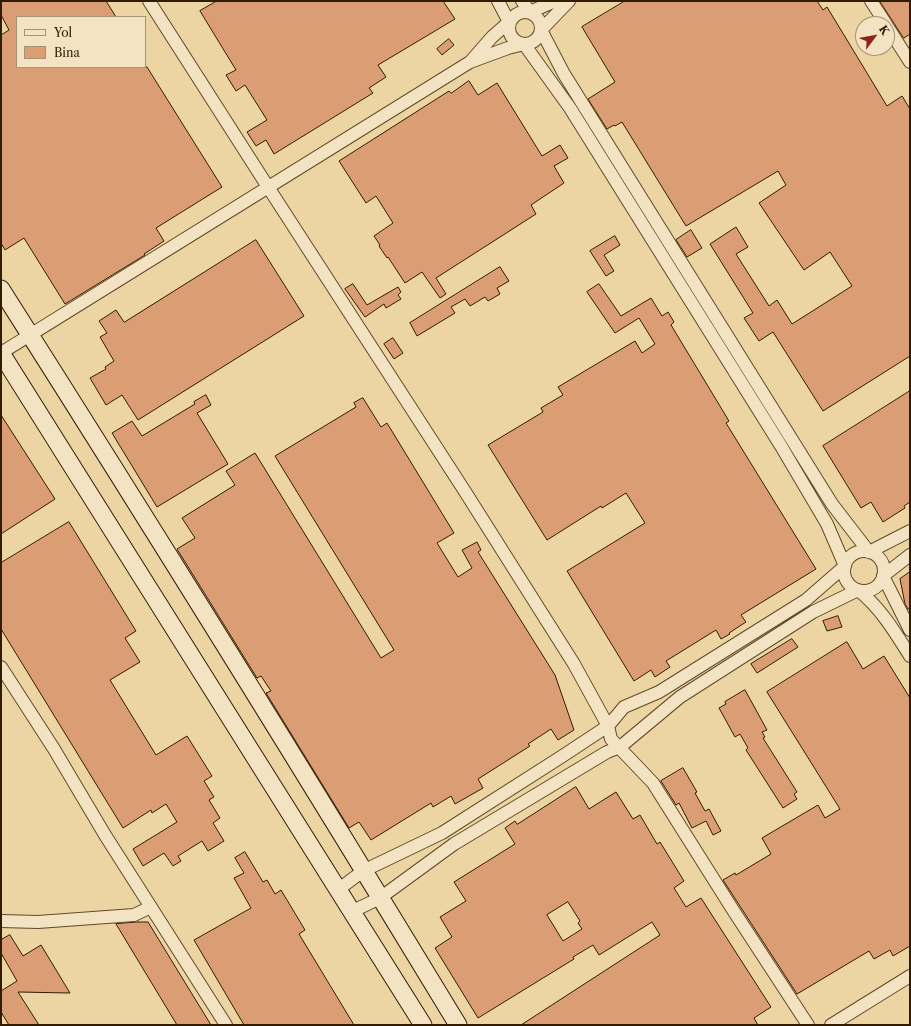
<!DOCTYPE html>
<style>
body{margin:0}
#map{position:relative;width:911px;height:1026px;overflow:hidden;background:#ecd4a3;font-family:"Libre Caslon Text",serif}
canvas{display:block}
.frame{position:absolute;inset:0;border:2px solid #311c00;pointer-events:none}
.legend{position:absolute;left:16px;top:16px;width:130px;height:52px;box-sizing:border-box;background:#f3e3c3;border:1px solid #a59375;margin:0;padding:5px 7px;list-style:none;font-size:12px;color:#311c00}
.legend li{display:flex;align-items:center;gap:8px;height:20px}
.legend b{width:20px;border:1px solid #a59375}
.north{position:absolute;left:855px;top:16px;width:40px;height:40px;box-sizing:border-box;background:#f3e3c3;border:1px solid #a59375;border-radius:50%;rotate:58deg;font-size:11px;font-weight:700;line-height:16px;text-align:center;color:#311c00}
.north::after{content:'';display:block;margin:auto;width:14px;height:18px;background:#8f2418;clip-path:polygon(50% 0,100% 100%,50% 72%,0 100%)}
</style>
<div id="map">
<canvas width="911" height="1026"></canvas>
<div class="frame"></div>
<ul class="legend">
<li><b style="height:5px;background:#f3e3c3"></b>Yol</li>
<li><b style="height:11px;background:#db9d73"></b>Bina</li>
</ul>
<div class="north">K</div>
</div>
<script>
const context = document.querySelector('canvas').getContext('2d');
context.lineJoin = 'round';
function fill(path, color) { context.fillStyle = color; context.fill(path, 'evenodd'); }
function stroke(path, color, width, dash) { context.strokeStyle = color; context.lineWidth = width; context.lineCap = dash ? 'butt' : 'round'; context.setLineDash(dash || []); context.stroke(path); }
const building = new Path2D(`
 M 1,1 L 106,1 L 116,17 L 17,17 L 17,67 L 147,67 L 222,187 L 156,228 L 164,241 L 144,254 L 145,255 L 65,304 L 24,238 L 5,250 L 1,243 L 1,35 L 9,30 L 1,15 Z
 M 217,1 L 443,1 L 455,19 L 378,65 L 386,77 L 369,88 L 373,93 L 274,154 L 266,140 L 256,146 L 247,132 L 267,120 L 245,85 L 236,91 L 226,75 L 236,70 L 200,11 Z
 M 625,1 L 817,1 L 823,10 L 827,7 L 887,106 L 902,96 L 910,109 L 910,356 L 823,411 L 773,332 L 759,341 L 744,318 L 753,313 L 710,244 L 736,227 L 748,247 L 736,254 L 769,306 L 777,300 L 792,324 L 852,286 L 830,252 L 804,270 L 759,203 L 786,185 L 778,171 L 686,226 L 622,122 L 615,126 L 614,125 L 607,129 L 588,99 L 615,82 L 582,27 Z
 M 880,1 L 910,1 L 910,34 L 904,38 Z
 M 449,39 L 454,45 L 442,55 L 437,49 Z
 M 469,81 L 478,95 L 497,83 L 542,156 L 560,145 L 568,158 L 554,166 L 564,183 L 531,205 L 536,214 L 436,278 L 446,294 L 440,298 L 422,272 L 405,283 L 388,257 L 387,258 L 379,246 L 380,245 L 374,236 L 393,223 L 376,196 L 366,203 L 339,161 L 449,91 L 451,93 Z
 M 691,230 L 702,248 L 687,257 L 676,240 Z
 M 615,236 L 620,245 L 604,255 L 614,271 L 606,276 L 590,251 Z
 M 256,240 L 304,316 L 138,420 L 122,395 L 106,405 L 90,378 L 106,369 L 105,367 L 114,361 L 100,337 L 107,333 L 99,321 L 116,310 L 124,322 Z
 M 500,267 L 509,281 L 497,288 L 500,294 L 488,301 L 485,297 L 470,306 L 465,299 L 451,307 L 455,313 L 417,336 L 410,323 Z
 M 353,284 L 367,305 L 398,287 L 401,292 L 398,295 L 401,299 L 386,308 L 384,304 L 365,317 L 345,289 Z
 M 599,284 L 621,316 L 651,298 L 662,316 L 668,312 L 674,322 L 671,325 L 729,421 L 726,423 L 816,569 L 741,615 L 746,622 L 729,633 L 730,634 L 721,639 L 716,630 L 666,661 L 670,667 L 655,677 L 651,670 L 634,681 L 567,571 L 645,523 L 626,493 L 602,508 L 601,506 L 547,540 L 488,445 L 543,412 L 541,408 L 563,395 L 558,387 L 635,341 L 642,353 L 655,344 L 639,318 L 615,333 L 587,292 Z
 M 393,338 L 403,353 L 394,359 L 384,344 Z
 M 910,391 L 910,502 L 904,506 L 905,508 L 883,522 L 871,502 L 861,508 L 823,446 Z
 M 206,395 L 211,405 L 197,413 L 228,464 L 157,507 L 112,433 L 132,421 L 142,436 L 195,404 L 194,402 Z
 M 363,398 L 381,427 L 387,423 L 454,533 L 437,543 L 458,577 L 472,568 L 462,550 L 477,542 L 481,550 L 478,552 L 555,675 L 574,730 L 558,740 L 551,729 L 528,744 L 530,746 L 478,779 L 483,788 L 455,804 L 451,796 L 433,807 L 431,803 L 371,840 L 359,822 L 349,828 L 266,693 L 271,691 L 261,676 L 257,678 L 177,549 L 195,538 L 182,518 L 235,485 L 226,471 L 255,453 L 381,658 L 394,650 L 275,456 L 356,407 L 354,403 Z
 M 1,415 L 55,499 L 1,534 Z
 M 69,522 L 136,631 L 125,638 L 140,662 L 110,680 L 156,755 L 187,736 L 212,776 L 204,781 L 214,797 L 209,800 L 220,818 L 213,823 L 224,841 L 208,851 L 202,841 L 178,856 L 181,861 L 173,866 L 164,853 L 143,866 L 133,849 L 177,822 L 166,804 L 152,813 L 151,810 L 123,828 L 1,629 L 1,563 Z
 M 910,572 L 910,609 L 908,609 L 905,604 L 900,579 Z
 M 838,616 L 842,627 L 827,631 L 823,621 Z
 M 792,639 L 798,647 L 757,673 L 751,664 Z
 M 847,642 L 863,669 L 884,656 L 910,698 L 910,946 L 893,956 L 890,950 L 874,959 L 869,951 L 797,994 L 723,880 L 735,873 L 736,875 L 771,854 L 762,838 L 818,805 L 825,818 L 840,809 L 767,692 Z
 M 745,690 L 767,730 L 762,732 L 765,737 L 763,738 L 797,792 L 794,794 L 797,799 L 783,808 L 746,750 L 748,748 L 740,734 L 735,737 L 719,708 L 726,704 L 725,702 Z
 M 683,768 L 697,792 L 695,793 L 705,811 L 709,809 L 721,831 L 713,835 L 706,821 L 692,828 L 679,803 L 676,805 L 661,781 Z
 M 576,787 L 589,809 L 616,792 L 633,819 L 640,815 L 657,844 L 660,842 L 684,881 L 674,888 L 686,907 L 701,898 L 771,1007 L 754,1018 L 758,1025 L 521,1025 L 660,935 L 652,922 L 599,955 L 593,945 L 573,957 L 574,959 L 478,1018 L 435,948 L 452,937 L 440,917 L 466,901 L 454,882 L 515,844 L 505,828 L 515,821 L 517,824 ZM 568,902 L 580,921 L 578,923 L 582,929 L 563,941 L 547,915 Z
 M 245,852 L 263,882 L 267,880 L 275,894 L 281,890 L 305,930 L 299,934 L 354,1025 L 244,1025 L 194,940 L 251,908 L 234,878 L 244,873 L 235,858 Z
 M 137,922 L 148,922 L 211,1025 L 177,1025 L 116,924 Z
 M 10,935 L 23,956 L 41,945 L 70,993 L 18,992 L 39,1025 L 9,1025 L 1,1012 L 1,991 L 17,981 L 1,953 L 1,940 Z`);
fill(building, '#db9d73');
stroke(building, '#311c00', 1);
const street = new Path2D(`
 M 149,1 L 268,187 L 464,490 L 574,664 L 608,726 L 611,739 L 653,783 L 733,910 L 808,1025
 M 522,1 L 530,12 L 555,1
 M 569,1 L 541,30 L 564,74 L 832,504 L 869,552 L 910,531
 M 871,1 L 886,24
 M509 28a16 16 0 1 1 32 0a16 16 0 1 1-32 0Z
 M 887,26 L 910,62
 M 471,61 L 492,37 L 509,22 L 498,1
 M 1,353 L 470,62 L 508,48 L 524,44 L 570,108 L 781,446 L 827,524 L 845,566 L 806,600 L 659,692 L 624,707 L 608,726 L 561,757 L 442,833 L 363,871 L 339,889
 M844 571a20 20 0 1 1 40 0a20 20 0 1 1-40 0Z
 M 910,555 L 883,576 L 910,630
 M 1,667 L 54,749 L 105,835 L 226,1025
 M 353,911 L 380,898 L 454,844 L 607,752 L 620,747 L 680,697 L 813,612 L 858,590 C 880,607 895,632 910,656
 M 1,921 L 38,922 L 134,915 L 151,907
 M 831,1025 L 910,976`);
const secondary = new Path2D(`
 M 1,289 C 156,533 308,778 458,1025
 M 1,353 L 423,1025`);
stroke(street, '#604a29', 14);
stroke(secondary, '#311c00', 19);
stroke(street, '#f3e3c3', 12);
stroke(secondary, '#f3e3c3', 17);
</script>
